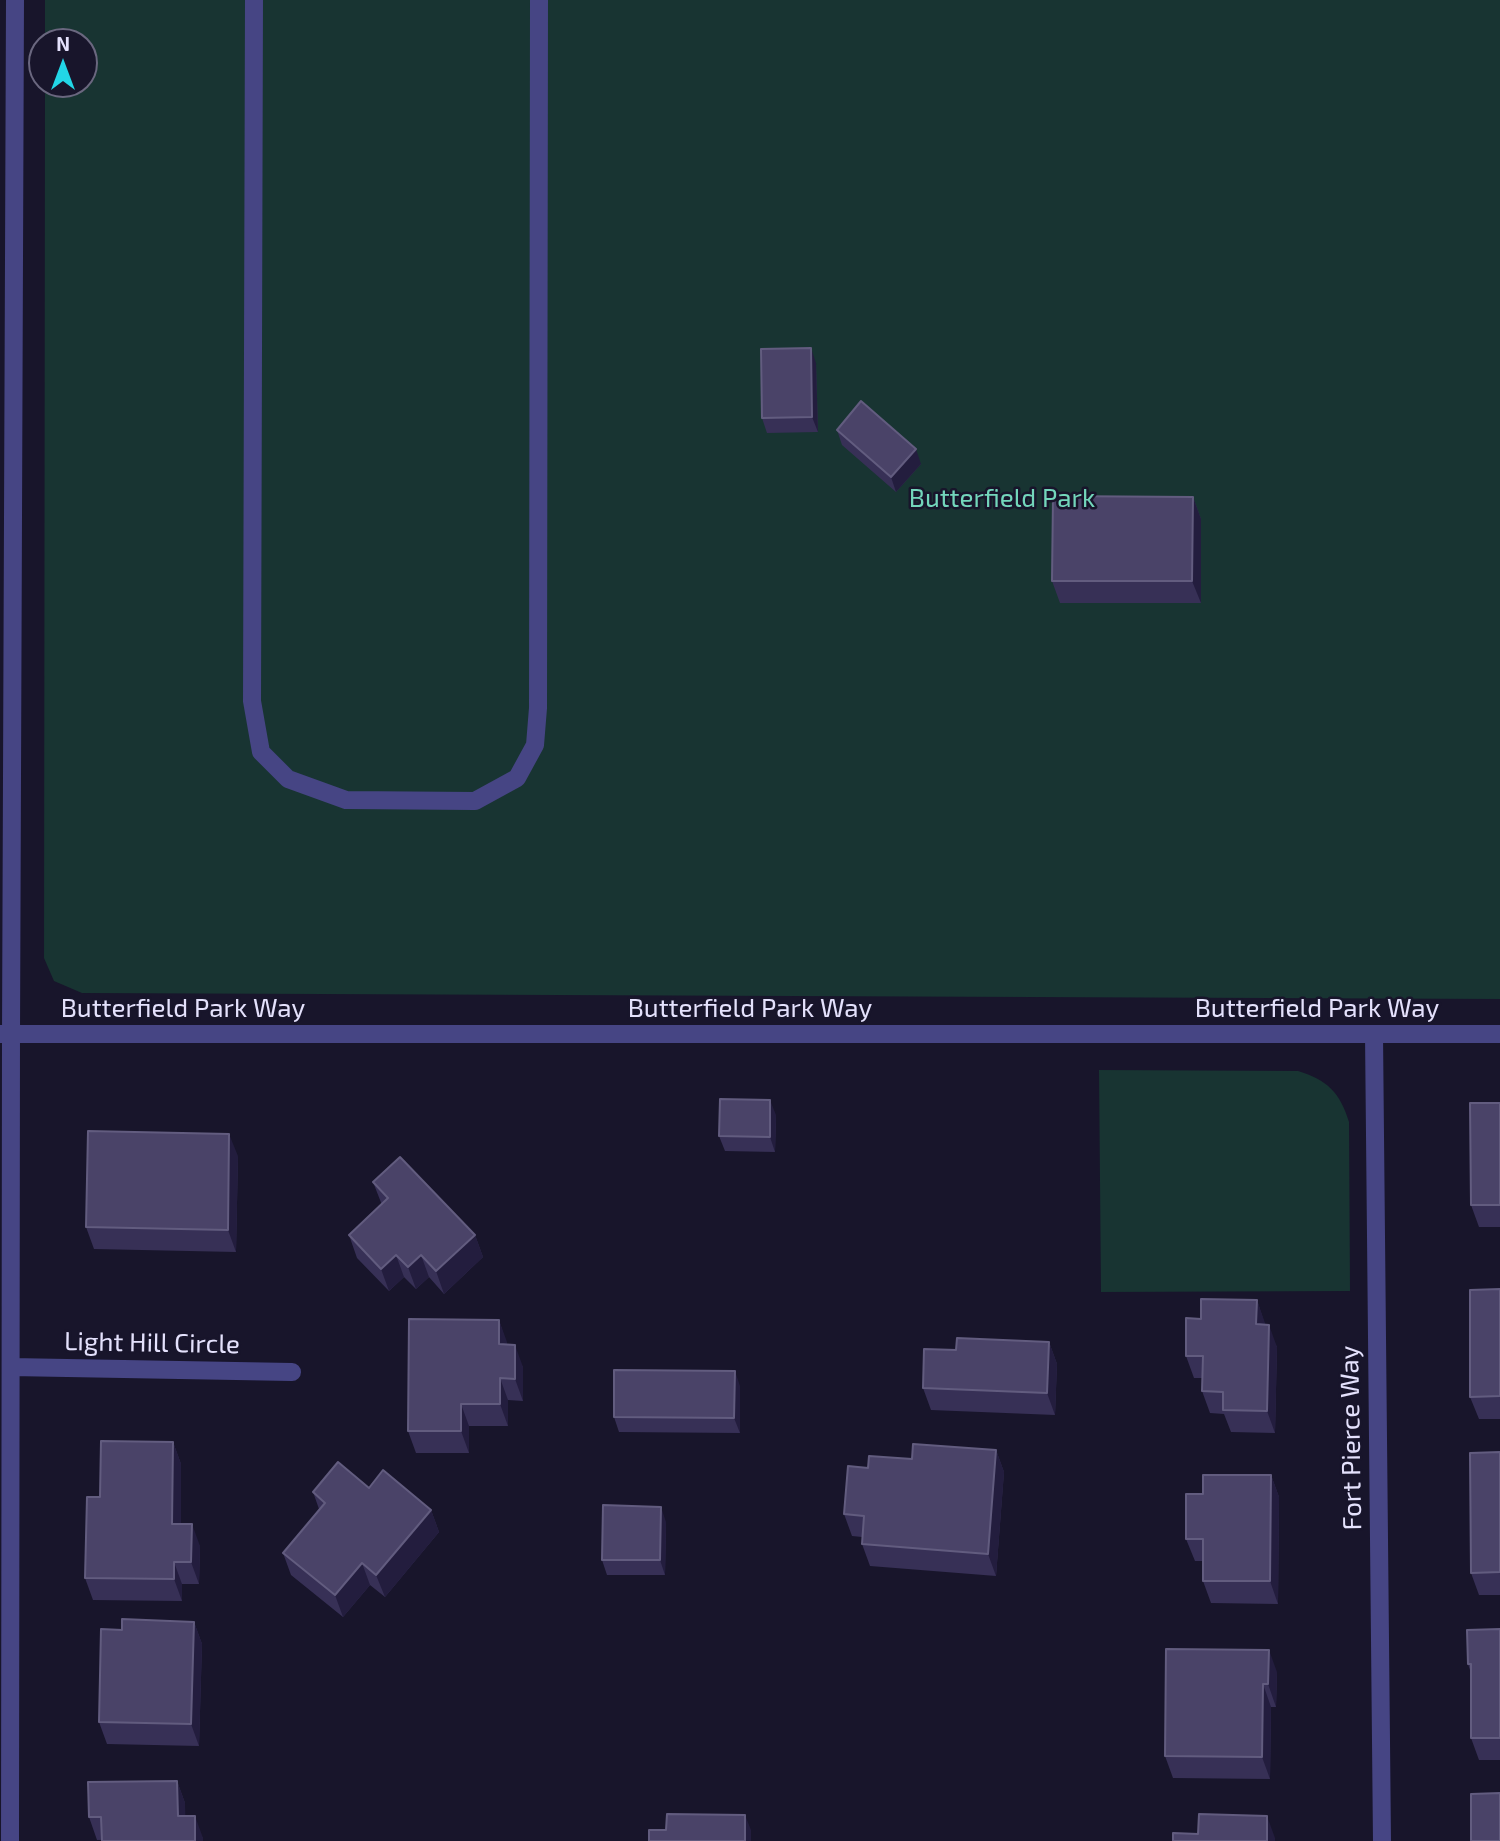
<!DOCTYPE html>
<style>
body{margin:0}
#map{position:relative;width:1500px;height:1841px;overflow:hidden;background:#18152b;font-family:"Exo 2",sans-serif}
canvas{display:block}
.north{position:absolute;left:28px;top:28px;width:70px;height:70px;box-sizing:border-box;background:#18152b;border:2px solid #6a677f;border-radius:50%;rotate:0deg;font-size:19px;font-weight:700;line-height:28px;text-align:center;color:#e4e1fc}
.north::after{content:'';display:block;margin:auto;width:24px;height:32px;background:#22d6e7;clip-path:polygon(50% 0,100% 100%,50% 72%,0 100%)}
</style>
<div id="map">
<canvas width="1500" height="1841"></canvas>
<div class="north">N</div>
</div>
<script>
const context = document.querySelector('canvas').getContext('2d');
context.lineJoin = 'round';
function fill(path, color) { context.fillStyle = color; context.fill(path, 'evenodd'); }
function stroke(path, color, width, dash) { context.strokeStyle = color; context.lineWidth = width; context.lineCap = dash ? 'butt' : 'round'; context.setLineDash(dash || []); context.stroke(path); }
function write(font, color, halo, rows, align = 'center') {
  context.font = font + ' "Exo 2",sans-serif'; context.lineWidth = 5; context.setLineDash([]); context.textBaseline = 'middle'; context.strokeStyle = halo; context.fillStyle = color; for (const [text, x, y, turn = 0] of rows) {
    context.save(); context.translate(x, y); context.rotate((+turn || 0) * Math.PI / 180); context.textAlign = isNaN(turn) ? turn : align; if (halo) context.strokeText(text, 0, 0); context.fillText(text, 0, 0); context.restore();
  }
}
fill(new Path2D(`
 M 45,0 L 1500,0 L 1500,999 L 82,993 L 54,981 L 44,958 L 45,84 L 84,84 L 84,42 L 45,42 Z
 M 1099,1070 L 1298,1071 C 1327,1080 1340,1092 1349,1122 L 1350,1291 L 1101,1292 Z`), '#183432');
stroke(new Path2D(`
 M 254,0 L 252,701 L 261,752 L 288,779 L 346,800 L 475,801 L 517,778 L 535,745 L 538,708 L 539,0`), '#464584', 18);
stroke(new Path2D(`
 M 1374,1034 L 1382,1841
 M 11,1367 L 292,1372
 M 10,1841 L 11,1034`), '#464584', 18);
stroke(new Path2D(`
 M 0,1034 L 1500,1034
 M 11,1034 L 15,0`), '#464584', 18);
fill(new Path2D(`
 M 816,363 L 818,432 L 767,433 L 762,418 Z
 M 837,430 L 921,464 L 896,492 L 842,445 Z
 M 1193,497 L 1201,519 L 1201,603 L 1060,603 L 1052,581 Z
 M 1500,1103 L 1500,1227 L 1479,1227 L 1471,1205 Z
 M 776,1115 L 775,1152 L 725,1151 L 719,1136 Z
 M 238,1156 L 236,1252 L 94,1249 L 86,1227 Z
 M 373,1182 L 475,1235 L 483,1257 L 444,1294 L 429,1277 L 416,1289 L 404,1277 L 389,1291 L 357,1258 L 349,1235 L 382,1205 Z
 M 1500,1289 L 1500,1419 L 1479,1419 L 1470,1397 Z
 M 1257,1300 L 1265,1325 L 1277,1347 L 1275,1433 L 1231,1432 L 1224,1414 L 1210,1413 L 1202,1391 L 1202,1378 L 1194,1378 L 1186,1356 L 1201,1319 Z
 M 499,1320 L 507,1345 L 523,1367 L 523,1401 L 508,1400 L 508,1426 L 469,1426 L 469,1453 L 416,1453 L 408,1431 Z
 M 1049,1342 L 1057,1364 L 1055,1415 L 931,1410 L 923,1388 L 956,1350 Z
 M 740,1386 L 740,1433 L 619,1432 L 614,1417 Z
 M 173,1442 L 181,1464 L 181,1524 L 200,1546 L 199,1584 L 182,1584 L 182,1601 L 93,1600 L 85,1578 L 100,1497 Z
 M 996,1450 L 1004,1472 L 996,1576 L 870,1566 L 862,1544 L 862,1537 L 852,1536 L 844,1514 L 868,1468 L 912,1459 Z
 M 1500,1452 L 1500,1595 L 1479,1595 L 1471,1573 Z
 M 1271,1475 L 1279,1497 L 1278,1604 L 1211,1603 L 1203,1581 L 1203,1561 L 1195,1561 L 1186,1539 L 1203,1494 Z
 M 369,1488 L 431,1510 L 439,1532 L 385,1597 L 370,1585 L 343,1617 L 291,1575 L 283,1553 L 319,1509 L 313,1492 Z
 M 666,1522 L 665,1575 L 607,1575 L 602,1560 Z
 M 194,1622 L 202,1644 L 199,1746 L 107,1744 L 99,1722 Z
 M 1500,1629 L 1500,1760 L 1479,1760 L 1471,1738 L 1471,1673 L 1468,1664 Z
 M 1277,1672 L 1276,1707 L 1271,1707 L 1270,1779 L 1173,1778 L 1165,1756 Z
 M 177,1781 L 185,1803 L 185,1816 L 203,1838 L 97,1840 L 89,1817 Z`), '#373056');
fill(new Path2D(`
 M 811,348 L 816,363 L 818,432 L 812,417 Z
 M 916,449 L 921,464 L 896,492 L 891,477 Z
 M 1193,497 L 1201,519 L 1201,603 L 1192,581 Z
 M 770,1100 L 776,1115 L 775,1152 L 770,1137 Z
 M 229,1134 L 238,1156 L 236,1252 L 228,1230 Z
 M 475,1235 L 483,1257 L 444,1294 L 436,1271 Z
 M 396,1255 L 404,1277 L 389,1291 L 381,1269 Z
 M 421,1255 L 429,1277 L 416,1289 L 408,1267 Z
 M 1257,1300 L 1265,1323 L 1264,1347 L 1256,1324 Z
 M 499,1320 L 507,1342 L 507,1367 L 499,1344 Z
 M 1269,1325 L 1277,1347 L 1275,1433 L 1267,1411 Z
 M 1049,1342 L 1057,1364 L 1055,1415 L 1047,1393 Z
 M 515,1345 L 523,1367 L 523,1401 L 515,1379 Z
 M 735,1371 L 740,1386 L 740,1433 L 734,1418 Z
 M 500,1378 L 508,1400 L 508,1426 L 500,1404 Z
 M 461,1404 L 469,1426 L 469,1453 L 461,1431 Z
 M 173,1442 L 181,1464 L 181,1546 L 172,1524 Z
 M 996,1450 L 1004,1472 L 996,1576 L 988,1554 Z
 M 1271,1475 L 1279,1497 L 1278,1604 L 1270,1581 Z
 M 661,1507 L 666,1522 L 665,1575 L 660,1560 Z
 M 431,1510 L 439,1532 L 385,1597 L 376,1575 Z
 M 192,1524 L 200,1546 L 199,1584 L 191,1562 Z
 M 174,1562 L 182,1584 L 182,1601 L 174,1579 Z
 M 362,1563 L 370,1585 L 343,1617 L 335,1595 Z
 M 194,1622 L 202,1644 L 199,1746 L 191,1724 Z
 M 1269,1650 L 1277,1672 L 1276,1707 L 1268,1684 Z
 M 1263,1684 L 1271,1707 L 1270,1779 L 1262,1757 Z
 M 177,1781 L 185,1803 L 186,1838 L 178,1816 Z
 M 745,1815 L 751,1830 L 751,1841 L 745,1841 Z
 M 195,1816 L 203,1838 L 203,1841 L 195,1841 Z
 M 1267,1816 L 1275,1838 L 1275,1841 L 1267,1841 Z`), '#231d3e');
const building = new Path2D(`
 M 811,348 L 812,417 L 762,418 L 761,349 Z
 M 861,401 L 916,449 L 891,477 L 837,430 Z
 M 1053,496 L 1193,497 L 1192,581 L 1052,581 Z
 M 720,1099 L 770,1100 L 770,1137 L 719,1136 Z
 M 1470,1103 L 1500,1103 L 1500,1205 L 1471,1205 Z
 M 88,1131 L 229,1134 L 228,1230 L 86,1227 Z
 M 400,1157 L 475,1235 L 436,1271 L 421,1255 L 408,1267 L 396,1255 L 381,1269 L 349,1235 L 388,1198 L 373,1182 Z
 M 1500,1289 L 1500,1396 L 1470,1397 L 1470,1290 Z
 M 1201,1299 L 1257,1300 L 1256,1324 L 1269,1325 L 1267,1411 L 1223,1410 L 1223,1392 L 1202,1391 L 1203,1356 L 1186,1356 L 1186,1318 L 1201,1319 Z
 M 409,1319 L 499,1320 L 499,1344 L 515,1345 L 515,1379 L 500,1378 L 500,1404 L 461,1404 L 461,1431 L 408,1431 Z
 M 957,1338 L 1049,1342 L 1047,1393 L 923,1388 L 924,1349 L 956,1350 Z
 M 614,1370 L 735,1371 L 734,1418 L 614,1417 Z
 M 101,1441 L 173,1442 L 172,1524 L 192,1524 L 191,1562 L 174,1562 L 174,1579 L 85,1578 L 87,1497 L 100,1497 Z
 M 913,1444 L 996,1450 L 988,1554 L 862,1544 L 864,1516 L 844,1514 L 848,1466 L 868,1468 L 869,1456 L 912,1459 Z
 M 1500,1452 L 1500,1572 L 1471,1573 L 1470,1453 Z
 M 338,1462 L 369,1488 L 383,1470 L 431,1510 L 376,1575 L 362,1563 L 335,1595 L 283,1553 L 325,1503 L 313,1492 Z
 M 1203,1475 L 1271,1475 L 1270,1581 L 1203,1581 L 1203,1539 L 1186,1539 L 1186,1494 L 1203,1494 Z
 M 603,1505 L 661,1507 L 660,1560 L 602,1560 Z
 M 122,1619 L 194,1622 L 191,1724 L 99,1722 L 101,1629 L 122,1630 Z
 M 1500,1629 L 1500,1738 L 1471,1738 L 1471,1664 L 1468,1664 L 1467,1630 Z
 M 1166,1649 L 1269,1650 L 1268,1684 L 1263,1684 L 1262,1757 L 1165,1756 Z
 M 177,1781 L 178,1816 L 195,1816 L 195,1841 L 102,1841 L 101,1817 L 89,1817 L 88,1782 Z
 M 1500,1793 L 1500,1841 L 1471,1841 L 1471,1794 Z
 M 667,1814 L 745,1815 L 745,1841 L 649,1841 L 649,1830 L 666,1830 Z
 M 1199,1814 L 1267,1816 L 1267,1841 L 1173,1841 L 1173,1833 L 1198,1834 Z`);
fill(building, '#4a4368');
stroke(building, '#625c7f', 2);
write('26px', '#73d6bb', '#18152b', [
 ["Butterfield Park",1002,498]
]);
write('26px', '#e4e1fc', '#18152b', [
 ["Butterfield Park Way",183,1008],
 ["Butterfield Park Way",750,1008],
 ["Butterfield Park Way",1317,1008],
 ["Light Hill Circle",152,1343,1],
 ["Fort Pierce Way",1351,1438,-91]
]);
</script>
